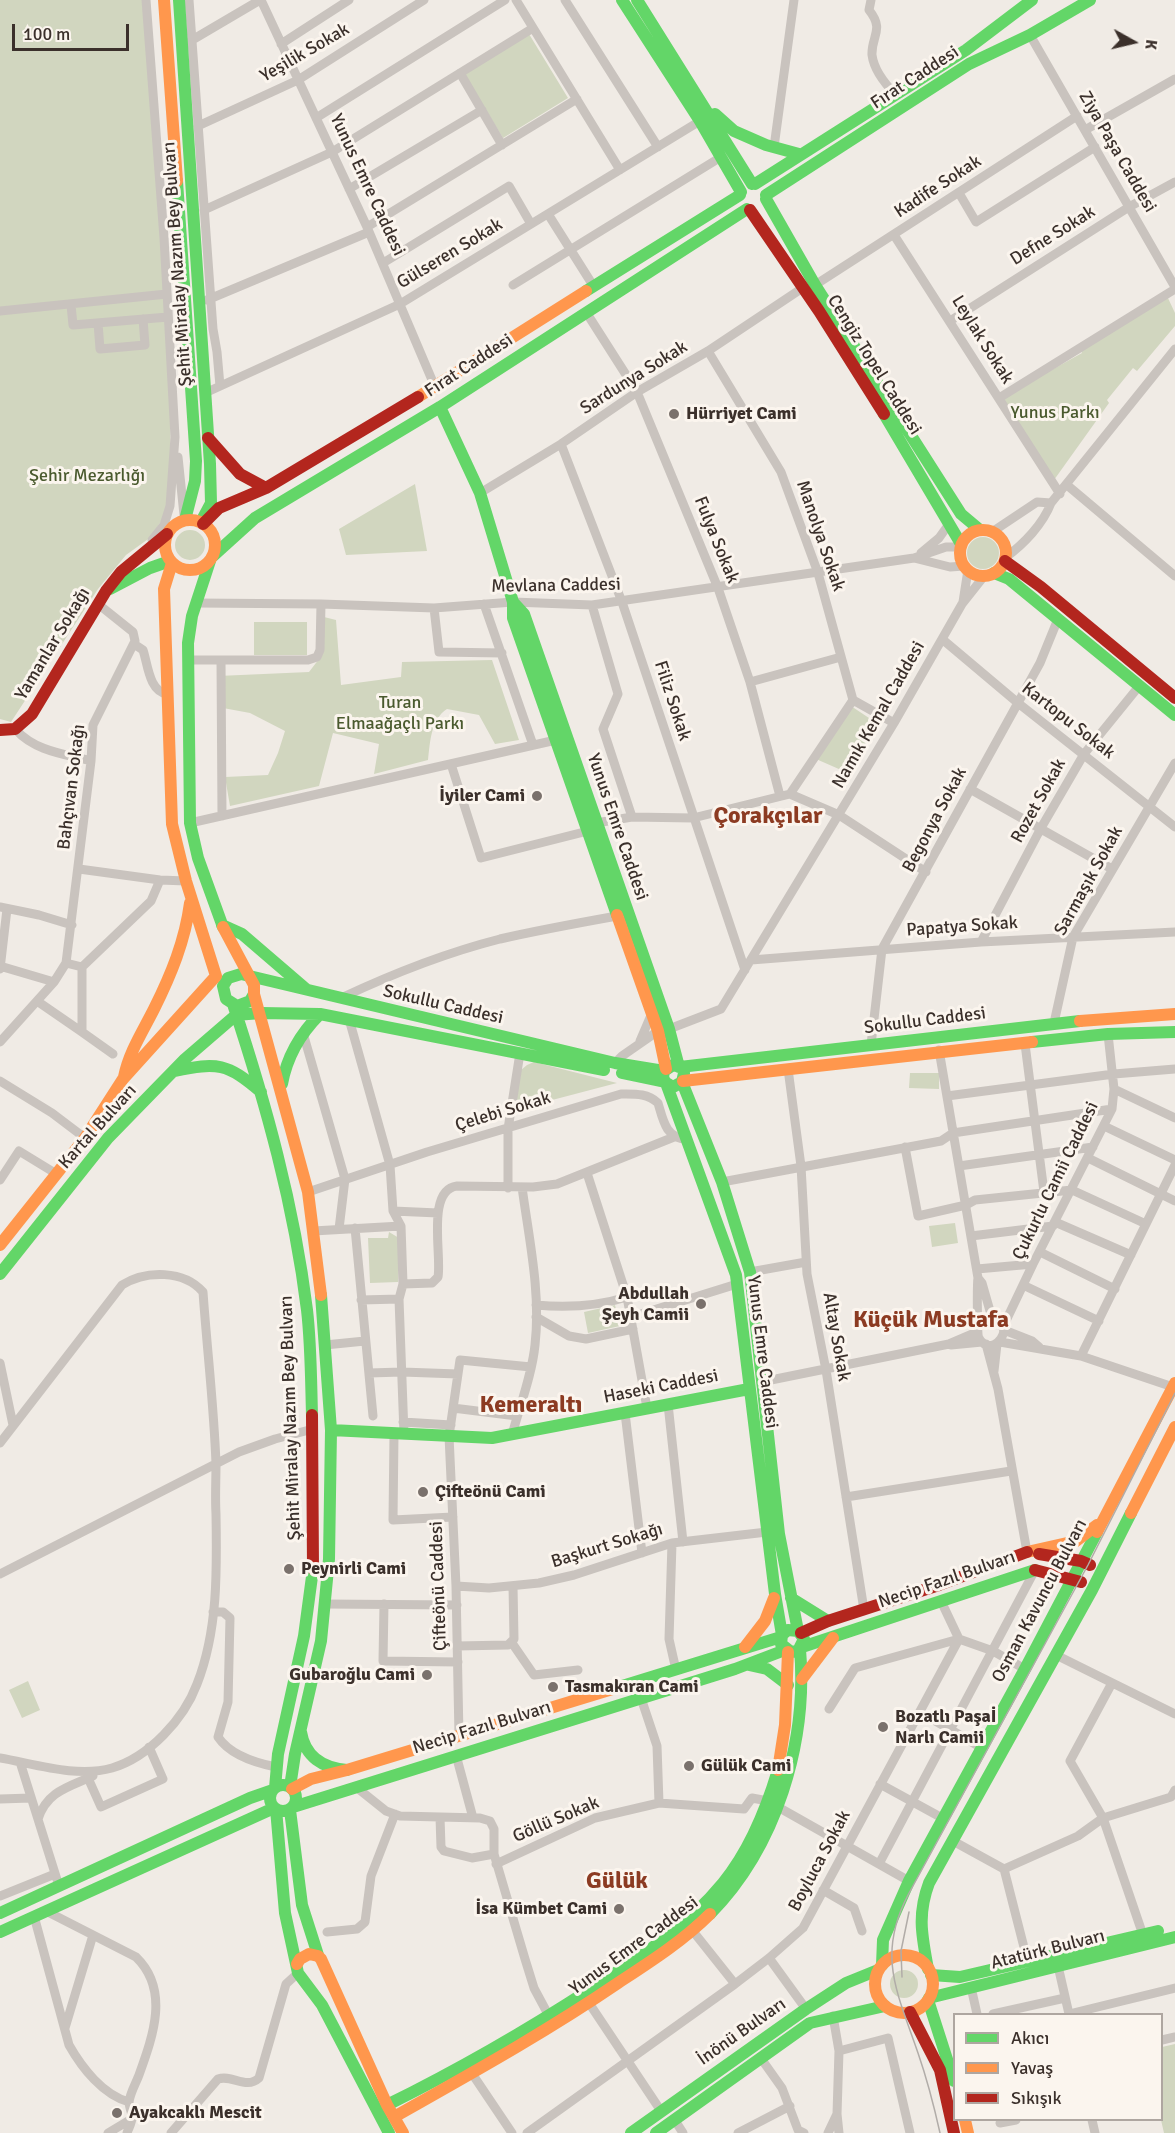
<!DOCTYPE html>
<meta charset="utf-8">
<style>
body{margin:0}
#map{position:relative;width:1175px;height:2133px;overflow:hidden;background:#f0ebe5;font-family:Signika,sans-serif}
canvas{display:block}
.legend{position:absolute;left:953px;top:2013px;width:210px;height:108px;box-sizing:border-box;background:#fbf5ee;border:2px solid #aea6a0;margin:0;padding:8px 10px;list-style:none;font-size:18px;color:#3b302b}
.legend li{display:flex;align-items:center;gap:12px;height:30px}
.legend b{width:30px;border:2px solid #aea6a0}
.north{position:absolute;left:1103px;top:12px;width:60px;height:60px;-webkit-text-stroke:4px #fbf5ee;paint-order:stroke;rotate:98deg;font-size:16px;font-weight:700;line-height:24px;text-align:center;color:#3b302b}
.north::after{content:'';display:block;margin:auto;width:21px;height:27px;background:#3b302b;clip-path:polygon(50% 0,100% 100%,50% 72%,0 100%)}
.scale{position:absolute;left:12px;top:24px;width:117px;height:27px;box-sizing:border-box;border:3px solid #3b302b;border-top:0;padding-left:8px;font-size:18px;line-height:21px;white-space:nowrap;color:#3b302b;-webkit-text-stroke:4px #fbf5ee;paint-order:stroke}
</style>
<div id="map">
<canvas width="1175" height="2133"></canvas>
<ul class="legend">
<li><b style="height:8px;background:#63d668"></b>Akıcı</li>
<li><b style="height:8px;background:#ff974d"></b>Yavaş</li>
<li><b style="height:8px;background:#b3261e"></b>Sıkışık</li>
</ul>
<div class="north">K</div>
<div class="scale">100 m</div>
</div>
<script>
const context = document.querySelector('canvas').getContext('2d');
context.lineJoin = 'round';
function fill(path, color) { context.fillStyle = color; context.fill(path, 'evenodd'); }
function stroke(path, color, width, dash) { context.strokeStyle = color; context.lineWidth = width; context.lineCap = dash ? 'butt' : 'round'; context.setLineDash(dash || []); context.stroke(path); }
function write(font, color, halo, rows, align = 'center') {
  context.font = font + ' Signika,sans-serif'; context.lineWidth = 6; context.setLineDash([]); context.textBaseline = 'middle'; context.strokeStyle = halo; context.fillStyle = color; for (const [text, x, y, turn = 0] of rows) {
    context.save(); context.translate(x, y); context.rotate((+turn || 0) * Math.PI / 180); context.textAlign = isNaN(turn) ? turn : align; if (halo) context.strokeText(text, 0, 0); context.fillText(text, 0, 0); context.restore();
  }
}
fill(new Path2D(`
 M 0,0 L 144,0 L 170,376 L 171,506 L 151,537 L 126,555 L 98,589 L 11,722 L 0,719 Z
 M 529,34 L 568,98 L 503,138 L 464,74 Z
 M 1167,296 L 1175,313 L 1175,326 L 1137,371 L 1133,368 L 1107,400 L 1109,403 L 1054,480 L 1001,398 L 1082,353 L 1080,348 Z
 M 415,484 L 427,551 L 346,555 L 339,529 Z
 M175 545a15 15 0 1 1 30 0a15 15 0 1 1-30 0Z
 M967 553a16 16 0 1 1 32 0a16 16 0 1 1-32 0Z
 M 320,616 L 336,620 L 341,685 L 401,677 L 402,662 L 492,660 L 519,740 L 495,744 L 479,715 L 447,709 C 431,719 430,742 428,760 L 374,774 L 379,744 L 333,733 L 319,786 L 230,806 L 225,777 L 268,775 L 278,753 L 285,731 L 250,713 L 223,708 L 218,676 L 309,672 L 319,659 Z
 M 254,622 L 307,622 L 307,655 L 254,655 Z
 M 851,706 L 878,724 L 848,773 L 816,759 Z
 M 534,1062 L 617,1083 L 514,1110 L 521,1070 L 527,1065 Z
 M 910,1073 L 939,1073 L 939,1089 L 909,1088 Z
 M 955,1223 L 958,1243 L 932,1247 L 929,1226 Z
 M 389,1232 L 399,1238 L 398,1282 L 370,1283 L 368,1238 L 388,1238 Z
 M 615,1305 L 620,1326 L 588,1333 L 584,1312 Z
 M 28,1681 L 40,1710 L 22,1718 L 9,1690 Z
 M890 1984a14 14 0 1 1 28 0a14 14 0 1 1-28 0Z
 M 1175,2044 L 1175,2133 L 1164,2133 L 1161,2120 L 1162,2047 Z`), '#d1d6bf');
stroke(new Path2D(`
 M 146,0 L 164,238 L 175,437 L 170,506 L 164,525 L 152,540
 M 189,0 L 213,329 L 217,352 L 220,386
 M 261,0 L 367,227 L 435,387
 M 516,0 L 620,170
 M 565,0 L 658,147
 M 871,0 L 869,10 C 885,30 871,36 872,55 C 874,70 886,85 896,95
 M 1030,35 L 1175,287
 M 187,43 L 260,0
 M 281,44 L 349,0
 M 460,73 L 502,145
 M 316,118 L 505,0
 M 198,126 L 298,80 L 424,0
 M 1085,130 L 1175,79
 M 774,147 L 794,0
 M 349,189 L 482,110
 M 959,193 L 976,222 L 1095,147
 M 204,210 L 332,152 L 533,28
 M 548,214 L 594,287
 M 367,227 L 577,99
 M 894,235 L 1060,494
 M 383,263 L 509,186 L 531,224
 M 513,285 L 721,157
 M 815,285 L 1077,116
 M 207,300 L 369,232
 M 71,305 L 73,325 L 168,317
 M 0,311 L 167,294
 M 586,312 L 637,392 L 718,588 L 750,682 L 780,796
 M 950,321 L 1129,207 L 1175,182
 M 98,323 L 100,349 L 145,345 L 143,319
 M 708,351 L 781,472 L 818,573 L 853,700 L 894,723
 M 205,393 L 400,304 L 700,121
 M 999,398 L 1175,289
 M 561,444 L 622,602 L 745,970
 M 178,457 L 184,515
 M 1067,485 L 1175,576
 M 480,493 L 561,444 L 637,392 L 708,351 L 804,287
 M 992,532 L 1037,502 L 1051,503
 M 921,553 L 939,538 L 949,524
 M 1006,557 C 1024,544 1043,524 1051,503 L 1175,349
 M 914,558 L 950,567 L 964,566
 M 963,602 L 968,570
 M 196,603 L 321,604 L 434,608 L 513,602 L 592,605 L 914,558 L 946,547 L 960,547
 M 484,604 L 533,745
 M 592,605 L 618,694 L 603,729 L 632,817
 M 434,608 L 439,652 L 502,653
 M 942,639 L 1018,703 L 1175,827
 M 134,644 L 143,650 C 148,665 149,691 167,694
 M 188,660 L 308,660 L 317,657 L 320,650 L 321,604
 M 221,660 L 222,816
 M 750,682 L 841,657
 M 16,730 C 35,751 64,754 91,761
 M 451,764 L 481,858 L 588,831 L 596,823 L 632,817 L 693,818 L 790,794 L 839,815 L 926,872
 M 970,789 L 1112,869
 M 790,794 L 853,700
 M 190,823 L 556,740
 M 79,869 L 160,880 L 186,881
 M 0,907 L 39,915 L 72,925
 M 981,942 L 1041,828 L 1084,754 L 1140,685
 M 751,960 L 981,942 L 1175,932
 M 66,963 L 91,761 L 93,725 L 135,641 L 133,632 L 98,604
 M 0,966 L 54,982
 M 82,967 L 82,1032 L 113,1054
 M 0,969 L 7,909
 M 341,998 C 392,974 445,953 500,939 C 539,930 578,923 617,916
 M 37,1001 L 82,1032
 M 349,1019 L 390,1165 L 393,1211 L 401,1226 L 403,1284 L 399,1299 L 404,1434
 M 1054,1023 L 1073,937 L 1175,763
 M 303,1033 L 345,1179 L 339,1229
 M 640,1041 L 652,1013
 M 0,1042 L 54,982 L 66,963 L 82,967 L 151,901 L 160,880
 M 1025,1044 L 1044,1192
 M 871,1045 L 882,949 L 1040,663 L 1058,619
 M 939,1050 L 978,1278 L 982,1283 L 992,1318
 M 615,1063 L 622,1056 L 658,1031 L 669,1029 L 721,1009 L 894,723 L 962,604 L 985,575
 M 788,1069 L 801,1166 L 807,1274 L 826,1370 L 864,1610
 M 0,1081 L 52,1113 L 85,1138
 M 1114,1089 L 1175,1118
 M 947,1096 L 1114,1074 L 1175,1069
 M 1104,1126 L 1175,1160
 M 905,1147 L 918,1216 L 966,1205 L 975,1200 L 1072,1190 L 1146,1224
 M 1088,1158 L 1175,1201
 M 959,1166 L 1093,1147
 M 587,1173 L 627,1297 L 647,1408
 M 0,1180 L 19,1151 L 55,1173
 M 722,1182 L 941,1141 L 953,1133 L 1112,1109
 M 508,1188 L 508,1129 L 520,1053
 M 308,1192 L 427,1152 L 621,1094 C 635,1094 647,1093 658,1103 C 663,1120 666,1139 687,1139
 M 393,1211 L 438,1213
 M 1055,1222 L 1131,1255
 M 355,1228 L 373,1416
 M 313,1231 L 401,1226
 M 971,1236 L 1053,1226
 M 1040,1252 L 1115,1289
 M 977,1269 L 1033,1264
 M 750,1272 L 806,1262
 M 978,1278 C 977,1283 977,1335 979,1338 C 987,1353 1003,1343 1004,1330 L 999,1321 L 988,1318 L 979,1325
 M 403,1284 L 432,1283 L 438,1277 C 442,1255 426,1190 457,1186 L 533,1187 L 557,1184 L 674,1137
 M 1023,1285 L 1099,1321
 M 361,1300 L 399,1299
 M 536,1305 C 567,1308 598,1306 627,1297
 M 536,1317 L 569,1336 L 586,1339 L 633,1329
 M 631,1317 L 737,1284
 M 1003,1327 L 1033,1264 L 1112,1109 L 1114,1089 L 1108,1034
 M 1004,1330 L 1032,1341 L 1039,1347
 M 1000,1342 L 1081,1356 L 1173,1387
 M 986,1344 L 998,1389 L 1027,1552
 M 325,1345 L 365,1341
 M 951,1345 L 982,1342
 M 1081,1356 L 1175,1165
 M 0,1363 L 13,1425
 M 994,1371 L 997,1344
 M 369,1373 L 402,1372 L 458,1374
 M 761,1382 L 949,1344 L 977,1332
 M 668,1404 L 683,1542
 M 453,1408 L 517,1416
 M 625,1413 L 642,1553
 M 403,1422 L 451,1425
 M 394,1434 L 393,1520 L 453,1517
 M 512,1435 C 520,1405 532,1375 535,1345 C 541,1293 529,1239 522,1187
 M 0,1443 L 122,1285 C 146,1270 184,1270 203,1292 C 207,1349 214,1407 216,1464 C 216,1481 215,1497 216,1514 C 217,1570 218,1631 197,1684 C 184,1719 149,1757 112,1768 C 77,1778 35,1764 0,1758
 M 846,1497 L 1011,1471
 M 672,1543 L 669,1639 L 676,1670
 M 0,1574 L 239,1452 L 275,1439 L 313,1429
 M 456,1586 L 489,1588 L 539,1583 L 574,1575 L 672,1543 L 767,1532
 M 325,1604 L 457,1605
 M 384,1604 L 383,1661 L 458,1662
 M 213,1612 L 223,1612 L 230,1618 L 228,1702 L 218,1737 C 230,1755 256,1763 276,1767
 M 512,1643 L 534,1675 L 578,1670
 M 457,1646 L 508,1645 L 514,1639 L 513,1586
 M 1056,1655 L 1175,1714
 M 1112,1683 L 1070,1761 L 1103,1818 L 1143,1935
 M 641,1698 L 657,1746 L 659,1803
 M 829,1709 L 855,1668 L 959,1639 L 993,1651 L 1025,1669
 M 920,1712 L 982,1748
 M 459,1736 L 456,1586 L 449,1436 L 460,1360 L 531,1367
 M 456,1755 L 473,1818
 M 20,1762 L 59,1886
 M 88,1778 L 101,1807 L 163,1779 L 149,1747
 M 880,1784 L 944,1819
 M 356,1787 L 386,1811 L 400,1816 L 480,1818 L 490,1821 L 494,1829 L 494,1854 L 525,1959 L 534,1988 L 549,2016
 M 0,1799 L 31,1798
 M 778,1807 L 909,1881
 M 440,1817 L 441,1847 L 444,1851 L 472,1858 L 494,1854
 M 38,1819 C 47,1791 69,1787 93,1776
 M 953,1841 L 1004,1869 L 1028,1963
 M 496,1864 L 595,1818 L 659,1803 L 744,1809 L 752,1798 L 768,1801
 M 879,1864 L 1035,1570
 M 1004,1869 L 1078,1836 L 1103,1818 L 1171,1797 L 1175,1790
 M 823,1890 L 854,1908 L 862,1931
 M 0,1896 L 55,1874
 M 46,1911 L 136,1957 C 170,1990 153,2036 139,2075 C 136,2083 130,2093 129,2102 C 129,2106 131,2111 132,2115 C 133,2121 129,2127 127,2133
 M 34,1916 L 69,2045 C 82,2068 103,2095 129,2102
 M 692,1930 L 735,1984
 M 327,1932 L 357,1929 L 365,1922 L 371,1876 L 395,1814
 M 769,1958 L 806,2009
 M 1058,1966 L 1069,2014
 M 971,1987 L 977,2014
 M 589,2003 L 661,2111
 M 993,2014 L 1065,1998
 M 1069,2014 L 1175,1988
 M 65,2028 L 93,1935
 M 1162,2040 L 1175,2037
 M 839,2051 L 888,2038 L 910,2133
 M 760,2057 L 782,2088 L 798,2130 L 804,2133
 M 471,2072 L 512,2133
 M 837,2114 L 839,2133
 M 674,2119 L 683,2133
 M 1092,2120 L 1095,2133
 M 1000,2123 L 1016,2120
 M 108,2133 L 133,2118
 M 171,2133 L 218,2079 C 232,2074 246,2090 259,2078 L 286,1984 L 298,1973
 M 527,2133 L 735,1984 L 769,1958 L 803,1928 L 959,1639 L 941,1601
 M 738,2133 L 790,2106
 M 828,2133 L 837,2114 L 839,2051 L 833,2016`), '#c9c3be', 9);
stroke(new Path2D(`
 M 179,0 L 210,464 L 211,503 L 203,518
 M 622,0 L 700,121 L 741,192
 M 637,0 L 752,184
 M 715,114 L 734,131 L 766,145 L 799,154
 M 177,181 L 196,461 L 195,481 L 185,520
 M 755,184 L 966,50 L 1032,0
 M 766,195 L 969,64 L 1030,35 L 1090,0
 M 766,199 L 815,285 L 961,514 L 980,530
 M 586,291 L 740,195
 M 440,407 L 480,493 L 513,602 L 513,618 L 617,915
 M 884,414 L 961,544
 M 213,556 L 255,518 L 440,407 L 747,209
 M 210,561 L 192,616 L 188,643 L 190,823 L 198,858 L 223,927
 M 994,573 L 1009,579 L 1175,715
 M 110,589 L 150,568 L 170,561
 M 513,602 L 524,614 L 669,1029 L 679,1067
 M 222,925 L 242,934 L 306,989
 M 254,994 L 250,1001 L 237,1006 L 226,999 L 223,986 L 228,978 L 241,974 L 615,1063 L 664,1071
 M 233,1004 C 266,1104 294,1205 307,1310 C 311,1344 311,1380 312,1415
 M 236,1015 L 261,1013 L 320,1014 L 604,1070
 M 1032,1042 L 1108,1034 L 1175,1032
 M 174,1071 C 218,1062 227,1063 261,1092
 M 622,1073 L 665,1082 L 673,1087 L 682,1082 L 684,1073
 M 665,1082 L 663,1077 L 664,1071 L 673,1065 L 680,1067 L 1080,1021
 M 682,1082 L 722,1182 L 750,1272 L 779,1534 L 798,1631
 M 666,1083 L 736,1275 L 775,1594 L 782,1635 L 781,1644 L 791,1652 L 798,1651 L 804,1639 L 798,1631 L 788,1630 L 782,1635
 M 282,1084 C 287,1056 300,1034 320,1014
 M 0,1274 L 108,1138 L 185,1059 L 236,1015
 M 331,1430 L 492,1438 L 749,1389
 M 791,1598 L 828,1621
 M 802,1647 L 1035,1570
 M 749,1665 L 767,1669 L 788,1685
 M 619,1687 L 781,1637
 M 301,1732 C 305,1757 323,1768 347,1770
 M270 1798a13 13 0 1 1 26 0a13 13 0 1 1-26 0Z
 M 290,1787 L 295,1754 L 321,1641 L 329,1559 L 331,1430 L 321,1295
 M 275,1788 L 278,1754 L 304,1636 L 313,1569
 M 293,1807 L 735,1669 L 785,1650
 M 276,1809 L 285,1913 L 298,1973 L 322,2005 L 389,2133
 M 290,1810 L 302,1905 L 318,1955
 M 0,1913 L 250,1798 L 273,1790
 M 710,1914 C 776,1847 808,1743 800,1649
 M 0,1932 L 274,1808
 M 882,1965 L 883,1940 L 909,1881 L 1025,1669 L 1097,1532
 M 928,1969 C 922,1936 917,1915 929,1883 L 1092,1590 L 1131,1513
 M 931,1975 L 960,1977 L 1158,1931
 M 929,1998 L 1175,1937
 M 928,2000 L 954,2081
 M 387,2105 C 458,2070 526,2031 592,1988 C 639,1958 687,1927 723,1883 C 750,1850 766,1810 778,1770
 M 631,2133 L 806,2009 L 846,1983 L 878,1970
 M 656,2133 L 810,2023 L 885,2006`), '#63d668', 12);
stroke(new Path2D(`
 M 164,0 L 177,181
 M 418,397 L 586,291
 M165 545a25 25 0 1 1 50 0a25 25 0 1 1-50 0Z
 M960 553a23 23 0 1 1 46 0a23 23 0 1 1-46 0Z
 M 172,563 L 164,589 L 172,824 L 186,881 L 216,976
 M 617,915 L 658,1031 L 666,1069
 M 223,927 L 254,985 L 254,994 L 308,1192 L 321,1295
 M 1080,1021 L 1175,1014
 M 124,1077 C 129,1052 143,1031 154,1009 C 171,975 185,941 190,903
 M 683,1081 L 1032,1042
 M 0,1245 L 85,1138 L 123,1079 L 216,976
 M 1131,1513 L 1175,1427
 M 1097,1532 L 1175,1383
 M 1027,1552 L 1076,1541 L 1097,1525
 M 745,1647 L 765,1621 L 774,1598
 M 802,1679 L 833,1638
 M 778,1770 L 785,1725 L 788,1652
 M 292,1789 L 311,1779 L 347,1770 L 619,1687
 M875 1984a29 29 0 1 1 58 0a29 29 0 1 1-58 0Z
 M 297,1964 L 300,1959 L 309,1954 L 318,1956 L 321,1959 L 387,2105 L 403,2133
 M 394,2117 C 470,2074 546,2032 618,1983 C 650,1962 683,1941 710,1914
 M 965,2120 L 968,2133`), '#ff974d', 12);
stroke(new Path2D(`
 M 750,210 L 819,311 L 884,414
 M 208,438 L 240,474 L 266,488
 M 203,524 L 219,508 L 266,488 L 418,397
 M 1005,561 L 1041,587 L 1175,698
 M 0,730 L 15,729 L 32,714 L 106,591 L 121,572 L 167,534
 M 312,1415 L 313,1569
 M 1039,1554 L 1081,1561 L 1090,1565
 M 1035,1570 L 1081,1582
 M 801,1633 L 828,1621 L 939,1585 L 1027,1552
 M 910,2012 L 940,2070 L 954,2133`), '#b3261e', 12);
stroke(new Path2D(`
 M 902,1977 L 901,1951 L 909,1912
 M 940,2133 C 934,2106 927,2079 918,2053 C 898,1994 876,1956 908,1895 L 1088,1565 L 1175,1393`), '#b1aca8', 1.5);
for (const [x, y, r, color] of [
 [674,414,6,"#7a716c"],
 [537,796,6,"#7a716c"],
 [701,1304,6,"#7a716c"],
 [423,1492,6,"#7a716c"],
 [289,1569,6,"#7a716c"],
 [427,1675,6,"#7a716c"],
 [553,1687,6,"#7a716c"],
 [883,1727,6,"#7a716c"],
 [689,1766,6,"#7a716c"],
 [619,1909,6,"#7a716c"],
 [117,2113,6,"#7a716c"]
]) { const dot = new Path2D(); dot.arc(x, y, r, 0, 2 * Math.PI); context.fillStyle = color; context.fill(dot); stroke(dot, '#fbf5ee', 2); }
write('18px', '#3b302b', '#fbf5ee', [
 ["Yeşilik Sokak",305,53,-30],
 ["Fırat Caddesi",915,78,-33],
 ["Ziya Paşa Caddesi",1117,152,60],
 ["Yunus Emre Caddesi",367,185,65],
 ["Kadife Sokak",938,187,-33],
 ["Defne Sokak",1053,236,-32],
 ["Gülseren Sokak",450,254,-31],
 ["Şehit Miralay Nazım Bey Bulvarı",178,264,-94],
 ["Leylak Sokak",982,340,58],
 ["Cengiz Topel Caddesi",874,365,58],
 ["Fırat Caddesi",469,366,-33],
 ["Sardunya Sokak",634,378,-32],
 ["Manolya Sokak",820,536,71],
 ["Fulya Sokak",716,540,68],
 ["Mevlana Caddesi",556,586,-1],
 ["Yamanlar Sokağı",53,644,-59],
 ["Filiz Sokak",672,701,72],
 ["Namık Kemal Caddesi",879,715,-60],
 ["Kartopu Sokak",1068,721,38],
 ["Bahçıvan Sokağı",72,787,-83],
 ["Rozet Sokak",1039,801,-61],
 ["Begonya Sokak",935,820,-62],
 ["Yunus Emre Caddesi",617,827,71],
 ["Sarmaşık Sokak",1089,881,-61],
 ["Papatya Sokak",962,927,-4],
 ["Sokullu Caddesi",443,1005,13],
 ["Sokullu Caddesi",925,1021,-7],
 ["Çelebi Sokak",503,1112,-17],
 ["Kartal Bulvarı",98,1127,-48],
 ["Çukurlu Camii Caddesi",1056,1181,-64],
 ["Altay Sokak",836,1337,80],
 ["Yunus Emre Caddesi",762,1352,83],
 ["Haseki Caddesi",661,1387,-11],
 ["Şehit Miralay Nazım Bey Bulvarı",291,1418,-92],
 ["Başkurt Sokağı",607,1546,-17],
 ["Necip Fazıl Bulvarı",947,1580,-19],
 ["Çifteönü Caddesi",439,1586,-92],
 ["Osman Kavuncu Bulvarı",1040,1601,-62],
 ["Necip Fazıl Bulvarı",482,1728,-17],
 ["Göllü Sokak",556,1820,-23],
 ["Boyluca Sokak",820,1861,-62],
 ["Yunus Emre Caddesi",634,1946,-36],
 ["Atatürk Bulvarı",1048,1950,-14],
 ["İnönü Bulvarı",742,2032,-35]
]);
write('18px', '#4a5a2e', '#fbf5ee', [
 ["Yunus Parkı",1055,413],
 ["Şehir Mezarlığı",87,476],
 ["Turan",400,703],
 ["Elmaağaçlı Parkı",400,724]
]);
write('bold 18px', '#3b302b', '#fbf5ee', [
 ["Hürriyet Cami",686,414],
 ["İyiler Cami",525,796,"right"],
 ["Abdullah",689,1294,"right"],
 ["Şeyh Camii",689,1315,"right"],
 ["Çifteönü Cami",435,1492],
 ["Peynirli Cami",301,1569],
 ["Gubaroğlu Cami",415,1675,"right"],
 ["Tasmakıran Cami",565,1687],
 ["Bozatlı Paşaİ",895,1717],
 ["Narlı Camii",895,1738],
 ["Gülük Cami",701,1766],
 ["İsa Kümbet Cami",607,1909,"right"],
 ["Ayakcaklı Mescit",129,2113]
], 'left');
write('bold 24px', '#8c3b22', '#fbf5ee', [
 ["Çorakçılar",768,817],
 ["Küçük Mustafa",931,1321],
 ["Kemeraltı",531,1406],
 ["Gülük",617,1882]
]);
</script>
